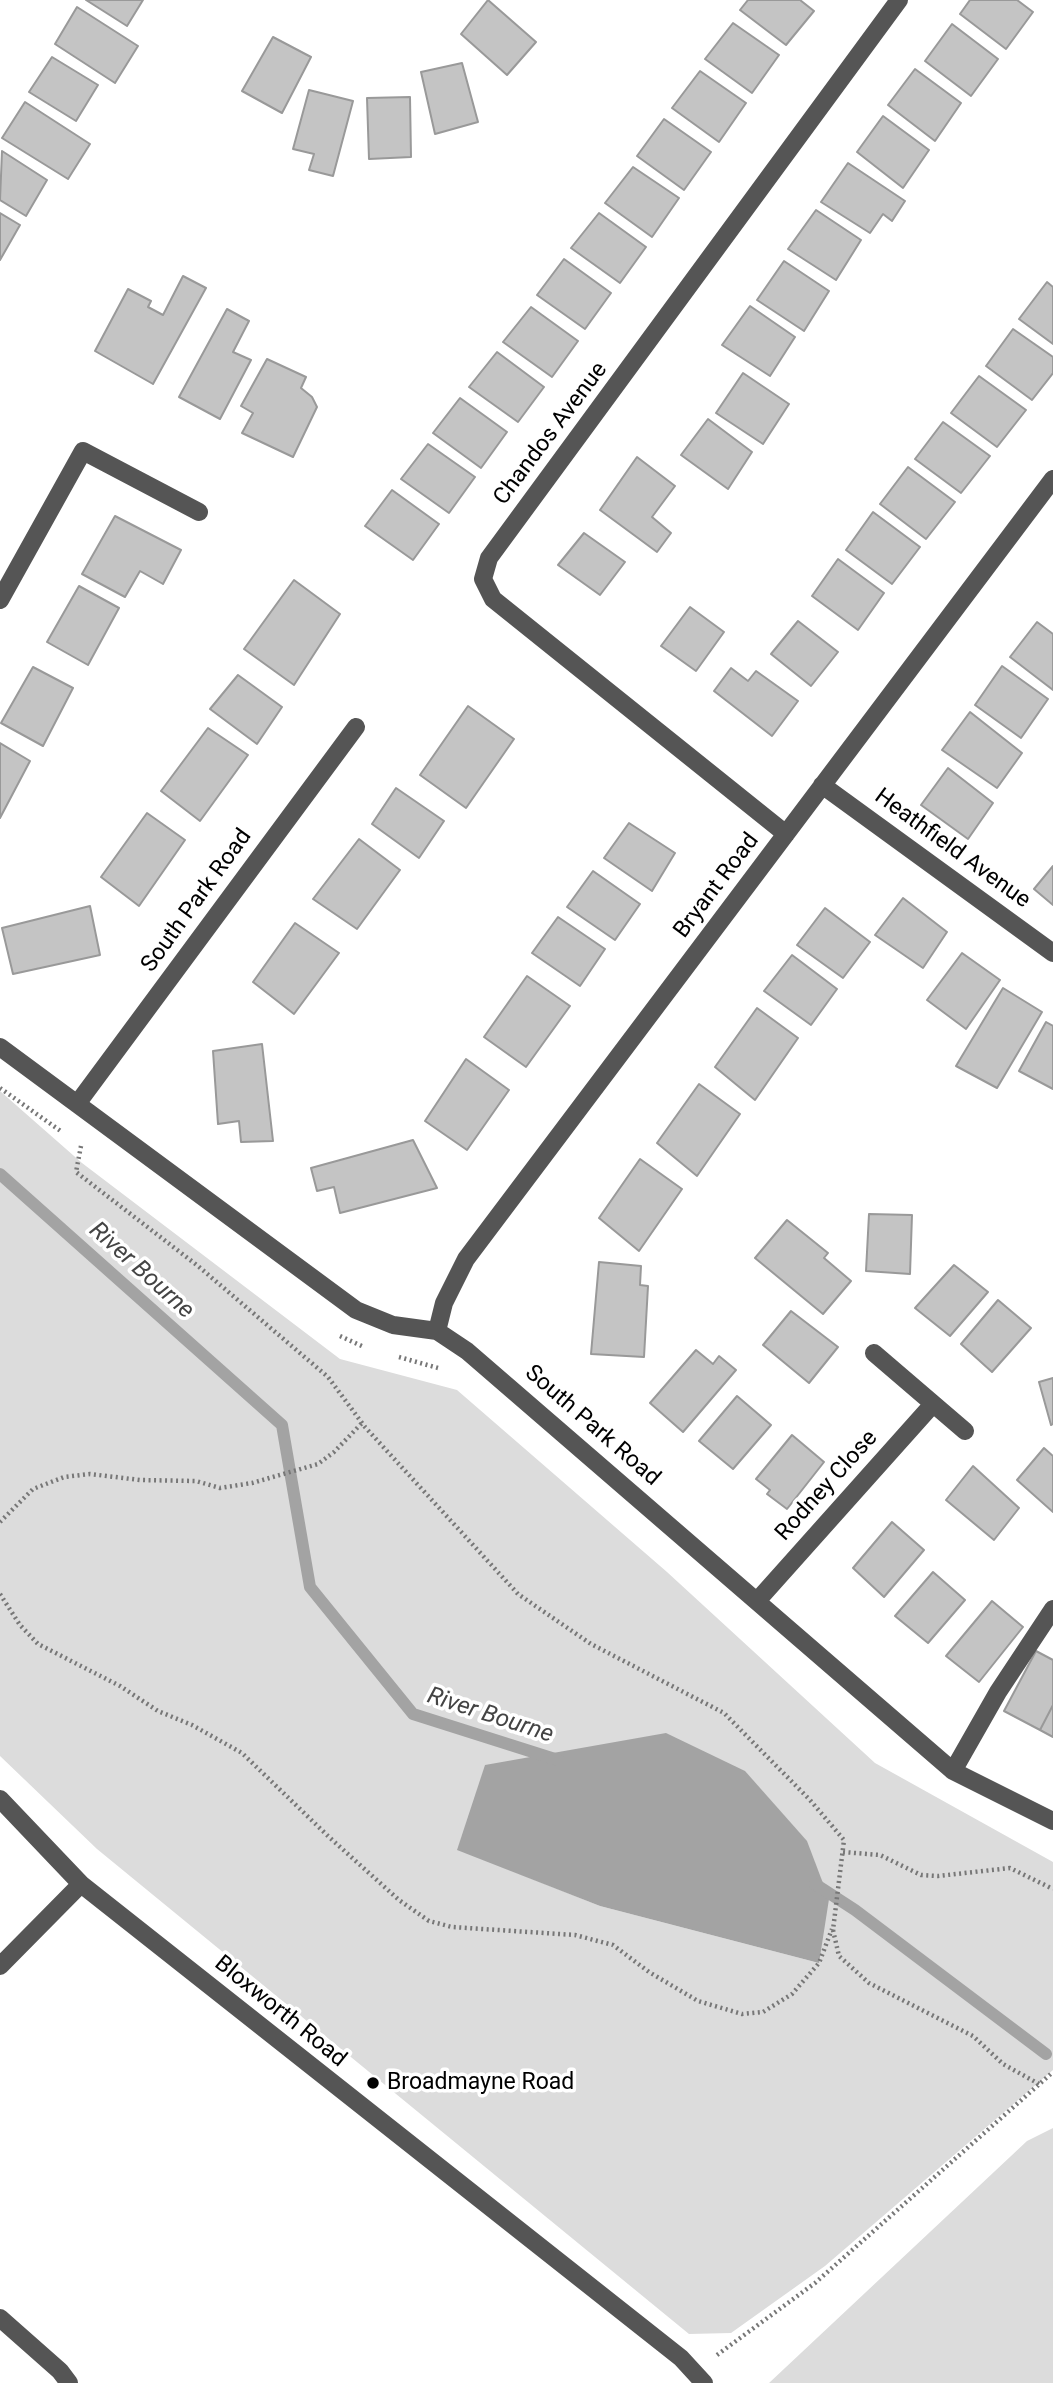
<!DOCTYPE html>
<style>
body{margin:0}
canvas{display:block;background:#fff}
</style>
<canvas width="1053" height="2383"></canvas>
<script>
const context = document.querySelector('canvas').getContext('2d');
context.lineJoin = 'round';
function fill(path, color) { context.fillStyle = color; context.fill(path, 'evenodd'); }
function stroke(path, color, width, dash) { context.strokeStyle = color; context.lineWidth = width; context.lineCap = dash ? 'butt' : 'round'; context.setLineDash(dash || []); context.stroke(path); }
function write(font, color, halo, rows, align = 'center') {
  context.font = font + ' Roboto,sans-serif'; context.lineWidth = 7; context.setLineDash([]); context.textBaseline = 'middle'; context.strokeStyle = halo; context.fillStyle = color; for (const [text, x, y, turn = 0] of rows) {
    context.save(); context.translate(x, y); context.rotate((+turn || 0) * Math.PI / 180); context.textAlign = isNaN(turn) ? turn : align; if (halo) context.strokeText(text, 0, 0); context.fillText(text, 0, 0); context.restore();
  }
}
fill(new Path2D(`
 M 0,1091 L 82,1163 L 340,1359 L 457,1390 L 667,1572 L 875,1763 L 1053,1862 L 1053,2070 L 825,2266 L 731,2333 L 689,2334 L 97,1849 L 0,1756 ZM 457,1849 L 819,1963 L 600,1906 Z
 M 1053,2128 L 1053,2383 L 769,2383 L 1027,2141 Z`), '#dcdcdc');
fill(new Path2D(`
 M 666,1733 L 745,1771 L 807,1841 L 829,1899 L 819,1963 L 600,1906 L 457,1850 L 485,1765 Z`), '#a3a3a3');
stroke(new Path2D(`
 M 0,1174 L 282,1425 L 310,1587 L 413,1714 L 558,1760
 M 815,1884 L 855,1910 L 1046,2054`), '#a3a3a3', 12);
const building = new Path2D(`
 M 86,0 L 143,0 L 127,26 Z
 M 488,0 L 536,42 L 507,75 L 461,34 Z
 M 748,0 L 800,0 L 814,11 L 786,45 L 740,10 Z
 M 970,0 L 1017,0 L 1033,12 L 1006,49 L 960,14 Z
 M 77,7 L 138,46 L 115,83 L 55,44 Z
 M 733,23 L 779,55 L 752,93 L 705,59 Z
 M 952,24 L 998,59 L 971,96 L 925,61 Z
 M 273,37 L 311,57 L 282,113 L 242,91 Z
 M 52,57 L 98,85 L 76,121 L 29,92 Z
 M 462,63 L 478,122 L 435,134 L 421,72 Z
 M 915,69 L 961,103 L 935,141 L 888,105 Z
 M 700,71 L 746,103 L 719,142 L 672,108 Z
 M 309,90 L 353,101 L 333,176 L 309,170 L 314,154 L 293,149 Z
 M 410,97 L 411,157 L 369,159 L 367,98 Z
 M 25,102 L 90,144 L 68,179 L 2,138 Z
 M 883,116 L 929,150 L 903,188 L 857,152 Z
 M 664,119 L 711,152 L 684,190 L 637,156 Z
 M 2,151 L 47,180 L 26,216 L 0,200 Z
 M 848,163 L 905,201 L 892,221 L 883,214 L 870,233 L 821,202 Z
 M 633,167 L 679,198 L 652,237 L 605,203 Z
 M 816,210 L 861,240 L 836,280 L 788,249 Z
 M 0,213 L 20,225 L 0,260 Z
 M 599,213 L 646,247 L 620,283 L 571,248 Z
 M 564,259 L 611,293 L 585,329 L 537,295 Z
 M 784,261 L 829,291 L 804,331 L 757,300 Z
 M 183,276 L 206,288 L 153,384 L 95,351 L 128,289 L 151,301 L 148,307 L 163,315 Z
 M 1047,282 L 1053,287 L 1053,344 L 1019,319 Z
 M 750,306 L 795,337 L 770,376 L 722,345 Z
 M 531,307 L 578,341 L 552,377 L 503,342 Z
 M 227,309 L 249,321 L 233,352 L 251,360 L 220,419 L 179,397 Z
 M 1013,329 L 1053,357 L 1053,373 L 1032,400 L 986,366 Z
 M 497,352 L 544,387 L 518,422 L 469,387 Z
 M 267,359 L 306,377 L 301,388 L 312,397 L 317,407 L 293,457 L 242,433 L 253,413 L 241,406 Z
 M 743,373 L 789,404 L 763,444 L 716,413 Z
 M 979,376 L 1026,410 L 997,447 L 951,413 Z
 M 460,398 L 507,432 L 481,468 L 433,433 Z
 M 708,419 L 752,452 L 728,489 L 681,455 Z
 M 943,422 L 990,456 L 961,493 L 915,459 Z
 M 428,444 L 475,477 L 449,513 L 401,479 Z
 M 637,457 L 675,486 L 652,517 L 671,533 L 657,552 L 600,510 Z
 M 908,467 L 955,502 L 926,539 L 880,504 Z
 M 392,490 L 439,524 L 413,560 L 365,526 Z
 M 873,512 L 920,547 L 892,584 L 846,550 Z
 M 115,516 L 181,550 L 163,584 L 140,571 L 125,597 L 82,574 Z
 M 584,533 L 625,562 L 600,595 L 558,565 Z
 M 838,559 L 884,593 L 858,630 L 812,596 Z
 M 294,580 L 340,614 L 294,685 L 244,649 Z
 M 79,586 L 119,608 L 88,665 L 47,642 Z
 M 690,607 L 724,632 L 696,671 L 661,646 Z
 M 798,621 L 838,652 L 811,686 L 771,654 Z
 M 1037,622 L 1053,634 L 1053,690 L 1010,657 Z
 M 1002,666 L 1048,699 L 1021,738 L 975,705 Z
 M 33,667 L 73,688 L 43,746 L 1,723 Z
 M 731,668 L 748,681 L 756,671 L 798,701 L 772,736 L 714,691 Z
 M 238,675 L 282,707 L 257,744 L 210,709 Z
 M 468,706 L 514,739 L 466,808 L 420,775 Z
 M 970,712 L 1022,753 L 997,788 L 942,750 Z
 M 208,728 L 248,755 L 200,821 L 161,791 Z
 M 0,743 L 30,761 L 0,818 Z
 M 948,768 L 993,803 L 968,839 L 921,805 Z
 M 396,788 L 444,821 L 419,858 L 372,824 Z
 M 147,813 L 185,840 L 139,906 L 101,877 Z
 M 629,823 L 675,853 L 652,891 L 604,858 Z
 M 359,839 L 400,870 L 357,929 L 313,899 Z
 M 1053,866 L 1053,905 L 1034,889 Z
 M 593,871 L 640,904 L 615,940 L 567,907 Z
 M 903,898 L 947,932 L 923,968 L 875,935 Z
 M 90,906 L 100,955 L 13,974 L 2,928 Z
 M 825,908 L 870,942 L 843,978 L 797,945 Z
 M 558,917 L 605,949 L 580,986 L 532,953 Z
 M 295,923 L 339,953 L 294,1014 L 253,982 Z
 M 962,953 L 1000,980 L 966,1029 L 927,1000 Z
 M 792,955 L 837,989 L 811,1025 L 764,991 Z
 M 527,976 L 570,1006 L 526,1067 L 484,1037 Z
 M 1003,988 L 1042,1012 L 997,1088 L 956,1066 Z
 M 757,1008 L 798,1038 L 755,1100 L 715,1067 Z
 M 1046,1022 L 1053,1026 L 1053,1089 L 1019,1071 Z
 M 262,1044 L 273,1141 L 241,1142 L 239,1121 L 218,1124 L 213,1051 Z
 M 466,1059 L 509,1090 L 467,1150 L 425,1121 Z
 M 699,1084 L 740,1114 L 697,1176 L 657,1143 Z
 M 413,1140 L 437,1188 L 340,1213 L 334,1187 L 317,1191 L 311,1168 Z
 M 640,1159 L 682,1189 L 639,1251 L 599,1218 Z
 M 869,1214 L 912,1215 L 910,1274 L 866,1271 Z
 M 787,1220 L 828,1253 L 824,1258 L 851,1281 L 823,1314 L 755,1258 Z
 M 599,1262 L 641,1266 L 640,1285 L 648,1286 L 644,1357 L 591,1354 Z
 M 954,1265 L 988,1292 L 950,1336 L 915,1308 Z
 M 998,1300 L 1031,1328 L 992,1372 L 961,1344 Z
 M 791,1311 L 838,1347 L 809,1383 L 763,1345 Z
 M 696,1350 L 713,1364 L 719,1356 L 736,1370 L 683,1432 L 650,1403 Z
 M 1053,1378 L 1053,1424 L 1051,1425 L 1039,1382 Z
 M 737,1396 L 771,1425 L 733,1469 L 699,1441 Z
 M 792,1435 L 824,1462 L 787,1509 L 767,1494 L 770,1490 L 756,1479 Z
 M 1044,1448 L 1053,1456 L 1053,1512 L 1017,1480 Z
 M 973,1466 L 1019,1508 L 994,1540 L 946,1500 Z
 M 892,1522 L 924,1550 L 884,1597 L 853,1568 Z
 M 933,1572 L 965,1600 L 928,1643 L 895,1616 Z
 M 992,1601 L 1023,1627 L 979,1682 L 946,1656 Z
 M 1036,1651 L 1053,1660 L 1053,1705 L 1040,1730 L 1004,1711 Z
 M 1053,1705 L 1053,1737 L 1040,1730 Z`);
fill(building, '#c4c4c4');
stroke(building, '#999', 2);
stroke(new Path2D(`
 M 0,1088 L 62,1132
 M 81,1146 L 76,1172 L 198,1266 L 328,1377 L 365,1427 L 518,1594 L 591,1644 L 724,1713 L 810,1800 L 844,1840 L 833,1930 L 839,1956 L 869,1983 L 973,2036 L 1003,2064 L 1039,2084
 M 340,1336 L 364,1347
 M 399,1357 L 438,1368
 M 0,1522 L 33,1489 L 64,1477 L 90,1474 L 140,1480 L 196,1481 L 220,1488 L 252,1483 L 318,1464 L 334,1452 L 362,1423
 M 0,1594 L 20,1625 L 38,1644 L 120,1686 L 158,1711 L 192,1725 L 242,1753 L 329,1837 L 399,1900 L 429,1921 L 452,1927 L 575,1935 L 613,1945 L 649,1972 L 698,2001 L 742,2014 L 763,2012 L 792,1994 L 819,1963 L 832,1929
 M 843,1852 L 880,1855 L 921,1875 L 938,1876 L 1010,1868 L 1053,1889
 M 717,2355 L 815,2283 L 1053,2072`), '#777', 4.5, [2, 3.5]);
stroke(new Path2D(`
 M 0,600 L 83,451 L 199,512
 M 822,785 L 1053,953
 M 786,834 L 493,599 L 483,579 L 489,558 L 899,0
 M 0,1047 L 356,1310 L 393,1325 L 437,1331 L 467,1351 L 953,1771 L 1053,1821
 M 77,1104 L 356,727
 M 437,1331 L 444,1303 L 466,1259 L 1053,479
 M 874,1353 L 965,1431
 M 757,1601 L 933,1404
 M 953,1771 L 998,1692 L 1053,1609
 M 0,1799 L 81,1884 L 681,2358 L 704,2383
 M 0,1966 L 81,1884
 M 0,2318 L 60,2371 L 69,2383`), '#555', 18);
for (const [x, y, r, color] of [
 [373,2083,7,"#000"]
]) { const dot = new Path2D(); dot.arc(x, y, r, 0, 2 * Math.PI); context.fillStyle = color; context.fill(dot); stroke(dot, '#fff', 2.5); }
write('23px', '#000', '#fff', [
 ["Chandos Avenue",551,434,-53],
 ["Heathfield Avenue",952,849,36],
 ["Bryant Road",717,886,-53],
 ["South Park Road",197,901,-54],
 ["South Park Road",592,1426,41],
 ["Rodney Close",827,1486,-48],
 ["Bloxworth Road",280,2012,39]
]);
write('23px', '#000', '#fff', [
 ["Broadmayne Road",387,2083]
], 'left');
write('italic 24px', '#444', '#fff', [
 ["River Bourne",141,1271,42],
 ["River Bourne",490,1716,18]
]);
</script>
